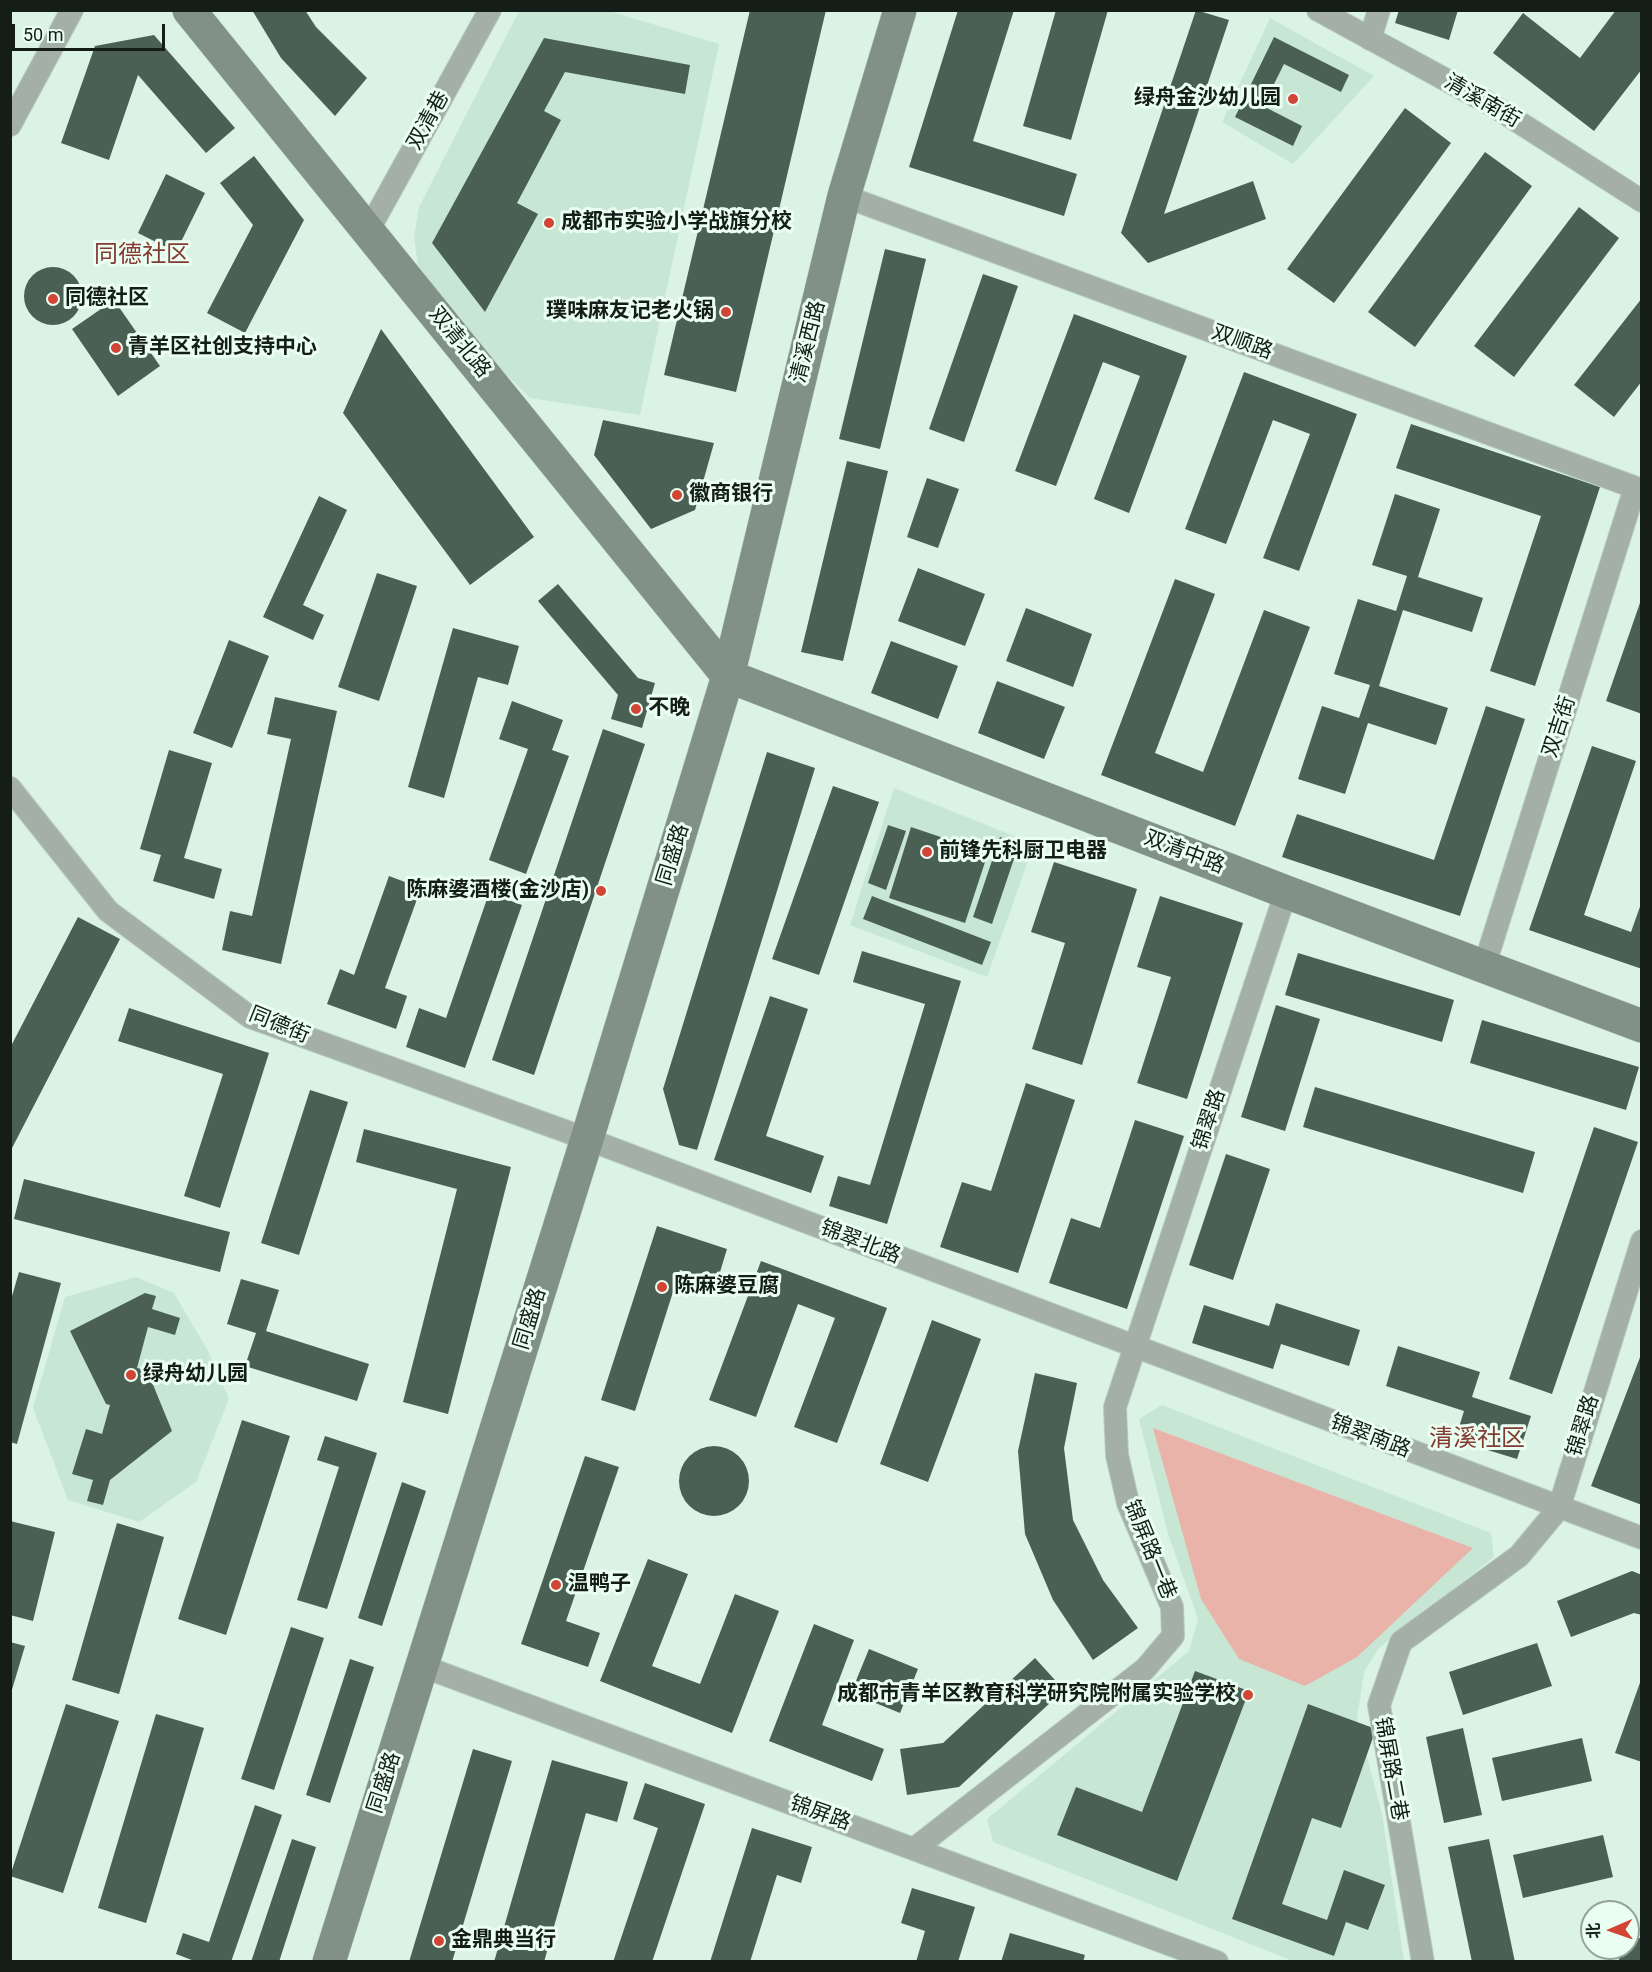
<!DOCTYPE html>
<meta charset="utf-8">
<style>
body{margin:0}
#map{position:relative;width:1652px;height:1972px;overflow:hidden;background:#daf3e4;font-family:Roboto,"Noto Sans SC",sans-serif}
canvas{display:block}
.frame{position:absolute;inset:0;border:12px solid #141d18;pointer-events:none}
.north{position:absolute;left:1580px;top:1900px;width:60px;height:60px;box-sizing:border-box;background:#ebfef2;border:2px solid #95a49b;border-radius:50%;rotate:268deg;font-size:16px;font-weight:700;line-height:24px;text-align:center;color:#141d18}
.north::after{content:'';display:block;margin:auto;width:21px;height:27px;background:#d14436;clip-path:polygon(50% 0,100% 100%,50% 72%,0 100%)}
.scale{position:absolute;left:12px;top:24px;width:153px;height:27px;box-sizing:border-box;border:3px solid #141d18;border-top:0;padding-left:8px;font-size:18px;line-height:21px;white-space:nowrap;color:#141d18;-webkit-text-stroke:4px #ebfef2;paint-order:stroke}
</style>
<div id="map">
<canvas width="1652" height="1972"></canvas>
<div class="frame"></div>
<div class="north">北</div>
<div class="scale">50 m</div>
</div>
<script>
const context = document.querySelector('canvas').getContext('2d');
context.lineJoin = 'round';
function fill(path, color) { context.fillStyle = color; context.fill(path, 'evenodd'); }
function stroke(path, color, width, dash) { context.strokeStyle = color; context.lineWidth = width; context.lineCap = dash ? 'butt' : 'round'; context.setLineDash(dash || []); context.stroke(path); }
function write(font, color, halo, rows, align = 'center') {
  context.font = font + ' Roboto,"Noto Sans SC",sans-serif'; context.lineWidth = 6; context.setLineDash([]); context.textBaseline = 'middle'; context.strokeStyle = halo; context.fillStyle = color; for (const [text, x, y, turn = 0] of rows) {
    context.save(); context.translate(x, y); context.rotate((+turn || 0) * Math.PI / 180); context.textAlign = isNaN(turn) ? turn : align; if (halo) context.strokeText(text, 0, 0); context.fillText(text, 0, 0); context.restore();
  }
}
fill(new Path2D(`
 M 519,11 L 609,11 L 719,44 L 640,415 L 530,398 L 465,334 L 418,265 L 414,238 L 419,207 Z
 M 1270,18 L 1374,76 L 1293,164 L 1222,122 Z
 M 894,788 L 1034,844 L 987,977 L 850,925 Z
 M 136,1277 L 174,1293 L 208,1351 L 229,1399 L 196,1482 L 139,1522 L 68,1500 L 33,1408 L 65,1297 Z
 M 1162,1405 L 1491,1533 L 1494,1557 L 1379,1648 L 1364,1672 L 1357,1719 L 1382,1814 L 1404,1961 L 1293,1961 L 993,1842 L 987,1819 L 1189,1651 L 1198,1619 L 1168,1534 L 1139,1419 Z`), '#c7e7d4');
fill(new Path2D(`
 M 1153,1428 L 1473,1548 L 1357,1657 L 1305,1686 L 1239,1659 L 1201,1599 Z`), '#e9b3aa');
fill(new Path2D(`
 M 252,10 L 305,10 L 316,27 L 367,78 L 335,116 L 281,58 Z
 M 750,10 L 826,10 L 736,392 L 664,375 Z
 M 958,10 L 1014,10 L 973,141 L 1077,174 L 1064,216 L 909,167 Z
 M 1056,10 L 1108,10 L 1071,140 L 1023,126 Z
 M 1196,10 L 1229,20 L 1164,214 L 1253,181 L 1266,219 L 1148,263 L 1121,233 Z
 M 1399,10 L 1458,10 L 1449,40 L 1395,23 Z
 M 1616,10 L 1642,10 L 1642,69 L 1594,131 L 1493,53 L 1523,13 L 1580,58 Z
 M 154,35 L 235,128 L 206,153 L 138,75 L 109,160 L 61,143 L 95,46 Z
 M 1274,37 L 1349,75 L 1341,92 L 1284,64 L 1263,106 L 1302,126 L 1293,146 L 1235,117 Z
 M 544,38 L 690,65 L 685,94 L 565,72 L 544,111 L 561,120 L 517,203 L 538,214 L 485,312 L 432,243 Z
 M 1405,108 L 1451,143 L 1334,303 L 1287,269 Z
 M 1485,152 L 1532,186 L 1415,347 L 1368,312 Z
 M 254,156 L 304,220 L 245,333 L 207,313 L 253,225 L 220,183 Z
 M 166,174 L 205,193 L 176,252 L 138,233 Z
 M 1579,207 L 1619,238 L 1514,377 L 1474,346 Z
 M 885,249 L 926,259 L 880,449 L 839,439 Z
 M24 296a29 29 0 1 1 58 0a29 29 0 1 1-58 0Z
 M 983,274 L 1018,286 L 964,442 L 929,429 Z
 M 1642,298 L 1642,381 L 1614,417 L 1574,385 Z
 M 114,300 L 160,366 L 118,396 L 72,329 Z
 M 1074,314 L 1187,356 L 1129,513 L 1094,499 L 1140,376 L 1103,362 L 1056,486 L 1015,471 Z
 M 381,329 L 534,537 L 470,585 L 343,413 Z
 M 1244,372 L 1357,414 L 1299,571 L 1263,558 L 1310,434 L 1273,420 L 1226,544 L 1185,529 Z
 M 603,420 L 714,443 L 695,510 L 651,529 L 594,455 Z
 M 1411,424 L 1600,487 L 1535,686 L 1490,671 L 1541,516 L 1396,468 Z
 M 847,461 L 888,471 L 843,661 L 801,652 Z
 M 927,478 L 959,489 L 938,548 L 907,537 Z
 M 1395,494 L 1440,509 L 1418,577 L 1483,598 L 1472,632 L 1403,610 L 1379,686 L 1448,708 L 1436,745 L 1368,723 L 1345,794 L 1298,779 L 1322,706 L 1359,718 L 1370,685 L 1334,674 L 1358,599 L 1396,611 L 1407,576 L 1372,565 Z
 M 319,496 L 347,510 L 303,605 L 324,615 L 313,640 L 263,617 Z
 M 918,568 L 985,594 L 965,646 L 898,621 Z
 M 377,573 L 417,586 L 379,701 L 338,687 Z
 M 1175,579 L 1215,594 L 1155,753 L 1203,772 L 1264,610 L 1310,627 L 1235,826 L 1101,775 Z
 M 558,584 L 638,678 L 655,683 L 642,728 L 611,719 L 618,695 L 538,601 Z
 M 1642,597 L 1642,714 L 1606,701 Z
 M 1026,608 L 1092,634 L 1073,687 L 1006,661 Z
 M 453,628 L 519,646 L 508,685 L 478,677 L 444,798 L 408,787 Z
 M 229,640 L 269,656 L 232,748 L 193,733 Z
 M 891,641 L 958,666 L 938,719 L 871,693 Z
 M 997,681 L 1065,707 L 1044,759 L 978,733 Z
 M 275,697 L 337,711 L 281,964 L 222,950 L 230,911 L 252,916 L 291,739 L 267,734 Z
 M 512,701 L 563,720 L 552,750 L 569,756 L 526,874 L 489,860 L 528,749 L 499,739 Z
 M 1486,706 L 1525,719 L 1460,916 L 1282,857 L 1297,814 L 1434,860 Z
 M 603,729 L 645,744 L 534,1075 L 492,1060 Z
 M 1592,746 L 1636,761 L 1584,915 L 1631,932 L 1642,901 L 1642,969 L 1529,930 Z
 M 169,750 L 212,763 L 184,858 L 222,869 L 214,899 L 153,881 L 161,855 L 140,849 Z
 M 767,752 L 815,768 L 697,1150 L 679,1145 L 663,1089 Z
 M 833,786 L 879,802 L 819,975 L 772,959 Z
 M 888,825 L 906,831 L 886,890 L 868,883 Z
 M 911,827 L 988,853 L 965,923 L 889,898 Z
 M 1000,837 L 1019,844 L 992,924 L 973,917 Z
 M 1054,862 L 1137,889 L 1082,1065 L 1032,1049 L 1065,943 L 1031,932 Z
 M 389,876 L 421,888 L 385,988 L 407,996 L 396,1029 L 327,1004 L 340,969 L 354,975 Z
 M 489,893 L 522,905 L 465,1068 L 406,1047 L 419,1008 L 446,1018 Z
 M 872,896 L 991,942 L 982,965 L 863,919 Z
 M 1160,896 L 1243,923 L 1187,1099 L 1137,1083 L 1171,977 L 1137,967 Z
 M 78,917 L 120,939 L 10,1152 L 10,1048 Z
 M 862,951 L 961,981 L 887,1224 L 829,1206 L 838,1176 L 870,1185 L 925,1004 L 853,982 Z
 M 1298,953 L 1454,1000 L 1442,1042 L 1285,995 Z
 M 770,996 L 808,1009 L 766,1136 L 824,1156 L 811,1193 L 714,1160 Z
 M 1276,1005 L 1320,1019 L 1285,1131 L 1241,1117 Z
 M 129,1008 L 269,1053 L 220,1208 L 184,1196 L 223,1074 L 118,1041 Z
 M 1482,1020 L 1639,1067 L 1626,1110 L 1470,1063 Z
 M 1026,1083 L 1075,1100 L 1018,1273 L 940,1247 L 962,1182 L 991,1191 Z
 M 1315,1087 L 1535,1152 L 1523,1193 L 1303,1127 Z
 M 310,1090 L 348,1102 L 299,1255 L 261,1243 Z
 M 1135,1120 L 1184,1136 L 1127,1309 L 1049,1283 L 1071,1218 L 1100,1228 Z
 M 1594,1127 L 1638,1142 L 1552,1394 L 1509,1379 Z
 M 364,1129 L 511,1167 L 448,1414 L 403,1402 L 457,1189 L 356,1162 Z
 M 1226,1154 L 1270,1169 L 1233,1280 L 1189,1265 Z
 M 24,1179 L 230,1232 L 220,1272 L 14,1219 Z
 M 657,1226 L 727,1249 L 717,1282 L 680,1270 L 635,1411 L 601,1400 Z
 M 761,1261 L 887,1308 L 837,1443 L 794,1427 L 835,1318 L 798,1304 L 756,1417 L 709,1400 Z
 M 19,1272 L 61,1283 L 17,1444 L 10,1442 L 10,1303 Z
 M 241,1279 L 279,1290 L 266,1331 L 369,1364 L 357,1401 L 245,1366 L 256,1333 L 227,1324 Z
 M 145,1293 L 156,1296 L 152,1309 L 180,1318 L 175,1335 L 148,1327 L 137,1368 L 147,1370 L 172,1431 L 110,1480 L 103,1505 L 87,1501 L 93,1480 L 72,1474 L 86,1429 L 102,1434 L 110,1405 L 106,1404 L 70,1331 Z
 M 1276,1303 L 1360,1330 L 1349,1366 L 1281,1344 L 1273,1369 L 1192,1343 L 1204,1305 L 1269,1326 Z
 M 932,1320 L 981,1339 L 928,1482 L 880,1464 Z
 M 1398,1346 L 1480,1372 L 1472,1397 L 1531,1416 L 1517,1459 L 1455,1440 L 1464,1411 L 1386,1386 Z
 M 1642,1352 L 1642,1505 L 1591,1486 Z
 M 1035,1373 L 1077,1383 L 1064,1448 L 1073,1520 L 1103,1580 L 1138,1628 L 1093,1660 L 1053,1600 L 1025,1534 L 1018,1451 Z
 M 242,1420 L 290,1436 L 226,1635 L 178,1619 Z
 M 325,1436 L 377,1453 L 327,1609 L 297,1600 L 339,1467 L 317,1460 Z
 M679 1481a35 35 0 1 1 70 0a35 35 0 1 1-70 0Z
 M 585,1456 L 619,1467 L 566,1621 L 600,1633 L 588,1667 L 521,1644 Z
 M 402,1482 L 426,1491 L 382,1626 L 358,1618 Z
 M 10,1521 L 55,1532 L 33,1621 L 10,1615 Z
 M 117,1523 L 164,1537 L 119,1694 L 72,1680 Z
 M 648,1559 L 688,1574 L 652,1666 L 700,1684 L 735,1594 L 779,1611 L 732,1733 L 600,1681 Z
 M 1632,1571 L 1642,1575 L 1642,1615 L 1634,1613 L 1571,1637 L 1557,1601 Z
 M 814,1624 L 854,1640 L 822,1725 L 884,1749 L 872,1781 L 769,1741 Z
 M 291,1627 L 324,1638 L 274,1790 L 241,1779 Z
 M 10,1642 L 25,1646 L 11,1693 L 10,1692 Z
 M 1537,1643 L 1552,1686 L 1463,1715 L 1449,1672 Z
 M 869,1649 L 918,1669 L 900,1713 L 851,1693 Z
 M 1035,1658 L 1064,1690 L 959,1787 L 907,1795 L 900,1749 L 943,1743 Z
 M 350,1659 L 374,1667 L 330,1803 L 306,1795 Z
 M 1195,1671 L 1249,1691 L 1177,1881 L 1057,1835 L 1076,1787 L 1142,1812 Z
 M 1642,1677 L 1642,1762 L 1615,1753 Z
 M 66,1704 L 119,1721 L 63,1893 L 10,1876 Z
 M 1308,1704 L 1376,1729 L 1341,1828 L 1312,1818 L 1282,1904 L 1327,1920 L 1344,1870 L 1385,1885 L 1368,1930 L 1346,1922 L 1334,1956 L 1232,1919 Z
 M 156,1714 L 204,1728 L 146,1923 L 98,1908 Z
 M 1463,1728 L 1482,1815 L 1444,1823 L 1426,1737 Z
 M 1582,1738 L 1592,1781 L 1502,1801 L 1492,1758 Z
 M 473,1749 L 512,1761 L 452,1962 L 409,1962 Z
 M 552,1760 L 628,1782 L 617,1822 L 586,1813 L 544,1962 L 494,1962 Z
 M 645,1783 L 705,1804 L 652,1962 L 613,1962 L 658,1828 L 633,1819 Z
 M 255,1805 L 282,1815 L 231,1962 L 197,1962 L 176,1954 L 183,1933 L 209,1942 Z
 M 752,1828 L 812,1847 L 801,1883 L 777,1875 L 750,1962 L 710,1962 Z
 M 1603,1835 L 1613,1877 L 1523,1898 L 1513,1855 Z
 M 292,1839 L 316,1847 L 279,1962 L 251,1962 Z
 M 1489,1839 L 1515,1962 L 1472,1962 L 1448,1847 Z
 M 912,1888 L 975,1907 L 958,1962 L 916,1962 L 925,1931 L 901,1923 Z
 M 1010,1933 L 1085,1955 L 1083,1962 L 1001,1962 Z
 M 1628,1934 L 1642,1939 L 1642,1962 L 1618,1962 L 1623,1948 L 1628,1948 Z`), '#4b6054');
const street = new Path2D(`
 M 1318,10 L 1492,105 L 1642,201
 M 1370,39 L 1379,10
 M 10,125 L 72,10
 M 844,196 L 1642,490
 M 368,231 L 490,10
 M 10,788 L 108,911 L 250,1017 L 587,1139 L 1642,1538
 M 1484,967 L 1635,488
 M 422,1666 L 1217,1962
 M 914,1849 L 1145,1669 L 1173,1636 L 1172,1607 L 1128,1503 L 1117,1455 L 1115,1407 L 1286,892
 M 1423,1962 L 1379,1705 L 1401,1642 L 1519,1556 L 1559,1508 L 1642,1241`);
const secondary = new Path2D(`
 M 189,10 L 728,676 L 1286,892 L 1642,1026
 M 329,1962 L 587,1139 L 728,676 L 844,196 L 900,10`);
stroke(street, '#b6ccbf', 24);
stroke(secondary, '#b6ccbf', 34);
stroke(street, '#a4afa8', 22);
stroke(secondary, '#829188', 33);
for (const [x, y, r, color] of [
 [1293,99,6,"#d14436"],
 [549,223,6,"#d14436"],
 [53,299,6,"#d14436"],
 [726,312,6,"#d14436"],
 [116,348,6,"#d14436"],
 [677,495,6,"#d14436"],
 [636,709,6,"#d14436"],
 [927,852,6,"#d14436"],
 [601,891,6,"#d14436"],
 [662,1287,6,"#d14436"],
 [131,1375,6,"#d14436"],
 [556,1585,6,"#d14436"],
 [1248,1695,6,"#d14436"],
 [439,1941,6,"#d14436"]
]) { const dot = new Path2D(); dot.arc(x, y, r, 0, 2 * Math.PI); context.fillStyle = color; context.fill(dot); stroke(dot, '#ebfef2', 2); }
write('bold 21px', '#141d18', '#ebfef2', [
 ["绿舟金沙幼儿园",1281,99,"right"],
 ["成都市实验小学战旗分校",561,223],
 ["同德社区",65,299],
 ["璞味麻友记老火锅",714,312,"right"],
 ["青羊区社创支持中心",128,348],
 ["徽商银行",689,495],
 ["不晚",648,709],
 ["前锋先科厨卫电器",939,852],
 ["陈麻婆酒楼(金沙店)",589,891,"right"],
 ["陈麻婆豆腐",674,1287],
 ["绿舟幼儿园",143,1375],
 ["温鸭子",568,1585],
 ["成都市青羊区教育科学研究院附属实验学校",1236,1695,"right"],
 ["金鼎典当行",451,1941]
], 'left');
write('21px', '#141d18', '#ebfef2', [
 ["清溪南街",1482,102,30],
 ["双清巷",429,121,-61],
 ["清溪西路",809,342,-76],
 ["双清北路",459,343,51],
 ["双顺路",1242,343,20],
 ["双吉街",1560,727,-72],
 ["双清中路",1184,853,21],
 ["同盛路",674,855,-73],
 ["同德街",279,1026,22],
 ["锦翠路",1210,1120,-72],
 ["锦翠北路",860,1243,21],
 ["同盛路",531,1319,-73],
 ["锦翠路",1584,1426,-73],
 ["锦翠南路",1370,1437,21],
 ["锦屏路一巷",1149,1550,68],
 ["锦屏路二巷",1390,1769,80],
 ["同盛路",385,1783,-72],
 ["锦屏路",820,1814,20]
]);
write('24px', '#823b31', '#ebfef2', [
 ["同德社区",142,256],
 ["清溪社区",1477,1440]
]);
</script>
